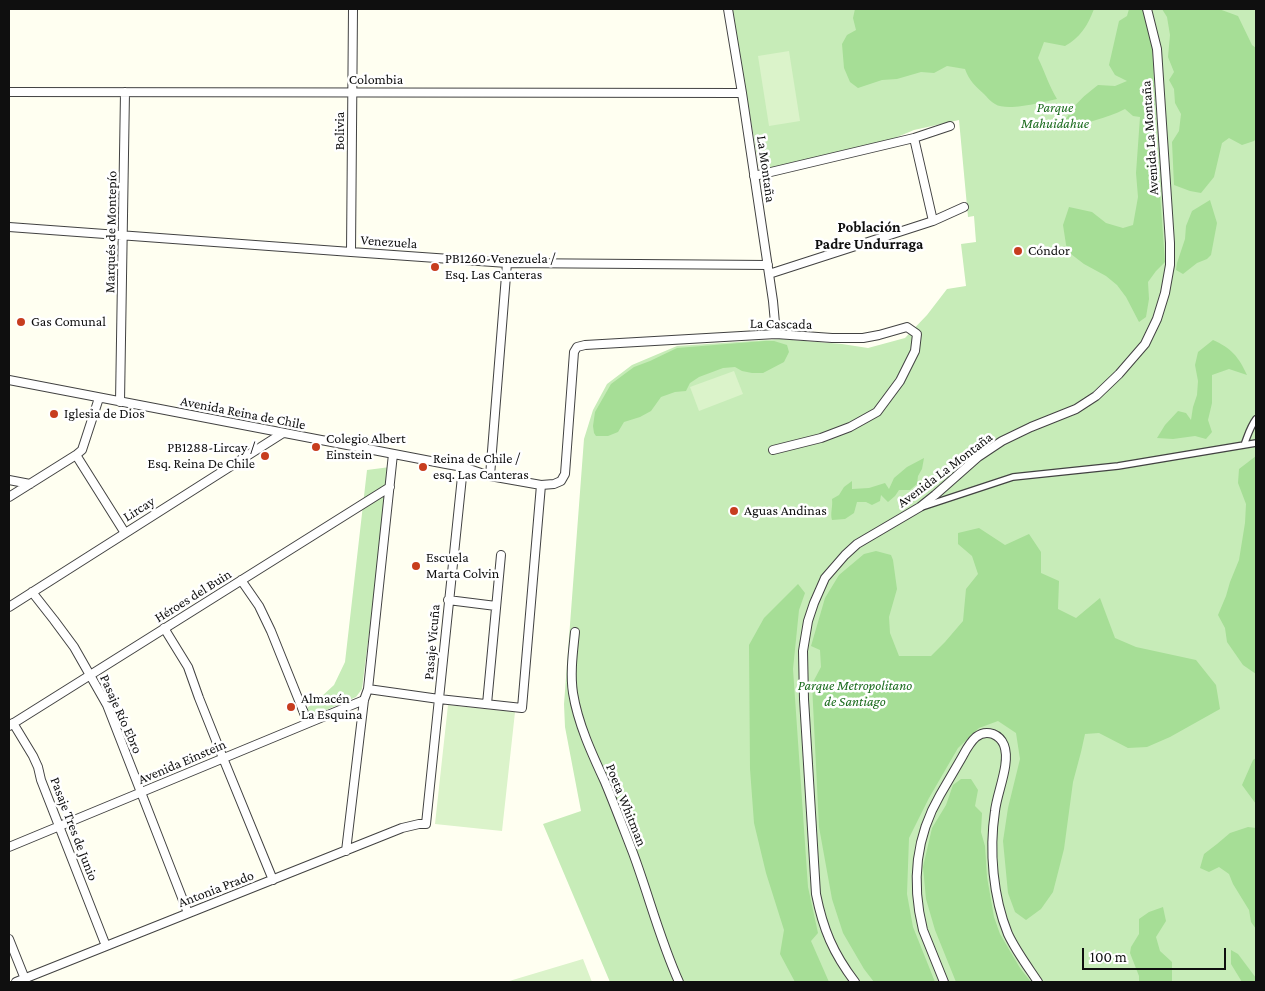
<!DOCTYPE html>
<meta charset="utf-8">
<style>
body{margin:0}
#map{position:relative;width:1265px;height:991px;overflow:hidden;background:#fffff1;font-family:"Crimson Pro",serif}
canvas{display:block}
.frame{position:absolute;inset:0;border:10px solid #0f0f0f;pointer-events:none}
.scale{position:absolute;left:1082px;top:948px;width:144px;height:22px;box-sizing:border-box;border:2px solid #0f0f0f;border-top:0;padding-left:6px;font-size:15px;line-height:18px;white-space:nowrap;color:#0f0f0f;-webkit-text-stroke:4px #fff;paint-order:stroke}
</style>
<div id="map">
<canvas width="1265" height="991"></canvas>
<div class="frame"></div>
<div class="scale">100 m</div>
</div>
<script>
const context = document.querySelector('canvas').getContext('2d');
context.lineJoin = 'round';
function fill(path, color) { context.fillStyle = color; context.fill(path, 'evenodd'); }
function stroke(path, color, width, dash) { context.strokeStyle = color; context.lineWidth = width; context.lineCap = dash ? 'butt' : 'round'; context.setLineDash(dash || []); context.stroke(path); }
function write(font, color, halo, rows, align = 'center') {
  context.font = font + ' "Crimson Pro",serif'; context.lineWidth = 5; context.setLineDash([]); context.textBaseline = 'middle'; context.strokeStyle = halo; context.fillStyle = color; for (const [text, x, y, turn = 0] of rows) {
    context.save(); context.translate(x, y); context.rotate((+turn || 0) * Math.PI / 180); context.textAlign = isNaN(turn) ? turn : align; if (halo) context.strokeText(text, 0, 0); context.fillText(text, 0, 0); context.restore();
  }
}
fill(new Path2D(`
 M 731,9 L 1256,9 L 1256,982 L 610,982 L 543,824 L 581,811 L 565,727 L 564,704 L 584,439 L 593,410 L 607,384 L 632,365 L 677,346 L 781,339 L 842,344 L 868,348 L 905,338 L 927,315 L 947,289 L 966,286 L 961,244 L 976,242 L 974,216 L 968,217 L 959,120 L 914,130 L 890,140 L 760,172 Z
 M 390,467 L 362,689 L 356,697 L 310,717 L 307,708 L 321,697 L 334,685 L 345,662 L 367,470 Z`), '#c7ecb8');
fill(new Path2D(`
 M 855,9 L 1094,9 C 1088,25 1080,38 1065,46 L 1044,42 L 1038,58 C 1045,72 1049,86 1057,99 C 1043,102 1007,112 995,104 C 991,102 987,97 984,94 C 975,86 969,80 965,69 L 947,66 L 934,73 L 921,72 L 897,79 L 882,80 L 858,88 L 850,82 L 844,68 L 842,44 L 847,35 L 856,30 L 853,18 Z
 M 1129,9 L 1143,9 L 1152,45 L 1157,152 L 1165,262 L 1156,271 L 1148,282 L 1149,299 L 1146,317 L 1139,322 L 1126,297 L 1117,285 L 1106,276 L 1084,264 L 1067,251 L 1063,225 L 1069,207 L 1092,212 L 1106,223 L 1123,228 L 1133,225 L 1138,197 L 1136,173 L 1140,117 L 1133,116 L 1125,109 C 1106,119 1086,121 1068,131 L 1066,119 C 1075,103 1084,96 1098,85 L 1115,86 L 1127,81 L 1115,75 L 1109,65 L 1119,21 L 1127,16 Z
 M 1162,9 L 1219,9 L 1238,16 L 1252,45 L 1256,48 L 1256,139 L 1254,141 L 1242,145 L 1229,138 L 1222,143 L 1214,177 L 1201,193 L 1190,191 L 1174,185 L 1172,142 L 1179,131 L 1181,114 L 1175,103 L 1174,89 L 1169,80 L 1174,72 L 1168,57 L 1170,35 L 1167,17 Z
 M 1210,200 L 1217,223 L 1211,255 L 1207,259 L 1197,263 L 1183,274 L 1176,270 L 1177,263 L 1185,239 L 1186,226 L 1192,211 Z
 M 1213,340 C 1231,348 1239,357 1247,375 L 1229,369 L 1212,375 L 1212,403 L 1208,420 L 1212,432 L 1206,439 L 1195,436 L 1173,439 L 1157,438 L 1165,425 L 1178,411 L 1186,413 L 1191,420 L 1193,407 L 1197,395 L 1198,381 L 1195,365 L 1198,352 Z
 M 764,341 L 774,341 L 787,345 L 789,352 L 784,362 L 763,373 L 752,373 L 742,371 L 735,367 L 723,368 L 699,377 L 690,383 L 686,391 L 675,392 L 661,397 L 651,411 L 640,417 L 624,422 L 618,432 L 608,436 L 596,436 L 594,433 L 593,426 L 595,412 L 611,384 L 634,367 L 650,361 L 677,348 Z
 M 1256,456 L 1256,674 L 1243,665 L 1227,642 L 1225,628 L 1218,615 L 1226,596 L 1230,582 L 1239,560 L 1245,523 L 1246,504 L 1238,483 L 1239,469 Z
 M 924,458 L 922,469 L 918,476 L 917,484 L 910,490 L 899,490 L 895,496 L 888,502 L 881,495 L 880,501 L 872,505 L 866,502 L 857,502 L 854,513 L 845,519 L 832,520 C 830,513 833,507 832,499 L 839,495 L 844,487 L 852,481 L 852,489 L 869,488 L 885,483 L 889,489 L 894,478 L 907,467 Z
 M 979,528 L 1005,545 L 1029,534 L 1041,552 L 1041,573 L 1059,581 L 1058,609 L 1076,618 L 1100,598 L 1115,638 L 1136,647 L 1196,660 L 1216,685 L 1220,709 L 1170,737 L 1147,747 L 1128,748 L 1099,733 L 1085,734 L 1081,752 L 1073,782 L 1064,849 L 1053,892 L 1041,909 L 1026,920 L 1015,912 L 1008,893 L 1003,841 L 1008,808 L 1020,759 L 1016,733 L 998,721 L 979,728 L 958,748 L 929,798 L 909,838 L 907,894 L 913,927 L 935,982 L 874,982 L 864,969 L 843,933 L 832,899 L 819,827 L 812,684 L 821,667 L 820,650 L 811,646 L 825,598 L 839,575 L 864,554 L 876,551 L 891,555 L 893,560 L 897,589 L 889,617 L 890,633 L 899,656 L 931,656 L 945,642 L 963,621 L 966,589 L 978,574 L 972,556 L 958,544 L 958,533 Z
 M 798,584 L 805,593 L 799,610 L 793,669 L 808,887 L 818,933 L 811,941 L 829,982 L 795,982 L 780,954 L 784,930 L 766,873 L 754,823 L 750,769 L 749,645 L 764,618 Z
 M 1256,758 L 1256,804 L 1242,785 L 1253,760 Z
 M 961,779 L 971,779 L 978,790 L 975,806 L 982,813 L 981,832 L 985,846 L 987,877 L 994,917 L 1000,934 L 1020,968 L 1031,982 L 956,982 L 935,930 L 926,899 L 923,867 L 932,828 L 946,805 L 953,785 Z
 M 1248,827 L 1256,828 L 1256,929 L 1251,922 L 1249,910 L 1233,884 L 1229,874 L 1219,867 L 1209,872 L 1200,868 L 1204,854 L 1217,844 L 1230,833 Z
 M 1163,907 L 1166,921 L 1156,937 L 1160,951 L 1172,962 L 1172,982 L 1139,982 L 1139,976 L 1130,953 L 1131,947 L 1139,934 L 1139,919 L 1149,912 Z
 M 1231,950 L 1238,954 L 1256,978 L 1256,982 L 1242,982 L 1231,964 Z`), '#a6de96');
fill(new Path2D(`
 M 789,51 L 800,121 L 769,126 L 758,56 Z
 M 734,371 L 743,394 L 699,411 L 690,387 Z
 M 448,705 L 515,712 L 502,831 L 435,824 Z
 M 583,959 L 592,982 L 506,982 Z`), '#dbf3ca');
const pedestrian = new Path2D(`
 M 1244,445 L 1256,443
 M 922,507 L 1013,477 L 1118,466 L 1244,445 C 1248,435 1250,427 1256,419`);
const minor = new Path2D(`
 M 728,9 L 742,93 L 773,301 L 776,334
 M 9,92 L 742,93
 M 914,138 L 933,221
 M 754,176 L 914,138 L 950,126
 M 9,227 L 351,252 L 507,263 L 768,265
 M 351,252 L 353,9
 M 769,274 L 933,221 L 964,207
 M 9,380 L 446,464 L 463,467 L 490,476 L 541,485 L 554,484 L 561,481 L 565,474 L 574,352 L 577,347 L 585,345 L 776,334 L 832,338 L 863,338 L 879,335 L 907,327 L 917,334 L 915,351 L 900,381 L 877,412 L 850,427 L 821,438 L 773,450
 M 120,402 L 125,92
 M 76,455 L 125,533
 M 490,476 L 507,263
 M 9,480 L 30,484
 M 9,497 L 76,455 L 82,450 L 99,398
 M 241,580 L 259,606 L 271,631 L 308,723
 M 32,592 L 54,620 L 74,647 L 107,705 L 188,913
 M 448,600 L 496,606
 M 9,607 L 283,433
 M 164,628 L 188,667 L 199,698 L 223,758 L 273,880
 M 575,632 C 573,652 570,673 573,693 C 578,724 592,754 605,782 C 615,806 624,830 633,853 C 649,896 660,940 679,982
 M 368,689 L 439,699 L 522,708 L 541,485
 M 487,704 L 501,555
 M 13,723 L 33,756 L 38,767 L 41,780 L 106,946
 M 9,726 L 390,487
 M 9,847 L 364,700
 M 346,851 L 364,700 L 368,689 L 393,454
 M 9,939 L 25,979
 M 16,982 L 402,828 L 419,824 L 426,824 L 463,467
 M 855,982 C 833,953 823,929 816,894 L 804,699 L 803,651 L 808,621 L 814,603 L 825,578 L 845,555 L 857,544 L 920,507 L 935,495 L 978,457 L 1002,441 L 1031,427 L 1076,409 L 1096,396 L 1119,374 L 1145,344 L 1157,319 L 1165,293 L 1170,265 L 1170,243 L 1157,49 L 1147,9
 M 944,982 L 923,930 C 911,882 915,838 940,795 C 947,783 954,771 961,759 C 965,752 969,743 976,737 C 981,733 987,732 993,734 C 998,736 1002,740 1004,745 C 1011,763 997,792 995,811 C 989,851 993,897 1008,934 C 1016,951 1028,967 1038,982`);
stroke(pedestrian, '#424242', 8);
stroke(minor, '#424242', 10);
stroke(pedestrian, '#fff', 5.5);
stroke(minor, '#fff', 8);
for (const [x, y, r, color] of [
 [1018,251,5,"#c73d1f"],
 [435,267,5,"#c73d1f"],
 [21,322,5,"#c73d1f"],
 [54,414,5,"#c73d1f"],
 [316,447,5,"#c73d1f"],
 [265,456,5,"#c73d1f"],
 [423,467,5,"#c73d1f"],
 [734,511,5,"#c73d1f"],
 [416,566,5,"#c73d1f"],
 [291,707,5,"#c73d1f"]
]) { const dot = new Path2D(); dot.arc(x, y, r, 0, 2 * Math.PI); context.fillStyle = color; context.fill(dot); stroke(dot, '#fff', 2); }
write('14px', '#0f0f0f', '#fff', [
 ["Colombia",376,80],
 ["Bolivia",340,131,-90],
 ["Avenida La Montaña",1150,138,-94],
 ["La Montaña",766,169,82],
 ["Marqués de Montepío",111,232,-89],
 ["Venezuela",389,242,4],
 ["La Cascada",781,324,1],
 ["Avenida Reina de Chile",243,413,11],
 ["Avenida La Montaña",945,470,-37],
 ["Lircay",139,509,-32],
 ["Héroes del Buin",193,596,-32],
 ["Pasaje Vicuña",432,642,-85],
 ["Pasaje Río Ebro",121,714,66],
 ["Avenida Einstein",182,762,-23],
 ["Poeta Whitman",626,805,68],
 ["Pasaje Tres de Junio",74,829,69],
 ["Antonia Prado",216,889,-21]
]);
write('italic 14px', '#1b6b1d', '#fff', [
 ["Parque",1055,108],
 ["Mahuidahue",1055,124],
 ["Parque Metropolitano",855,686],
 ["de Santiago",855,702]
]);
write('14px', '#0f0f0f', '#fff', [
 ["Cóndor",1028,251],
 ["PB1260-Venezuela /",445,259],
 ["Esq. Las Canteras",445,275],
 ["Gas Comunal",31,322],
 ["Iglesia de Dios",64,414],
 ["Colegio Albert",326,439],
 ["Einstein",326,455],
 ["PB1288-Lircay /",255,448,"right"],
 ["Esq. Reina De Chile",255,464,"right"],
 ["Reina de Chile /",433,459],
 ["esq. Las Canteras",433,475],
 ["Aguas Andinas",744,511],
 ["Escuela",426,558],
 ["Marta Colvin",426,574],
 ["Almacén",301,699],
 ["La Esquina",301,715]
], 'left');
write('bold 15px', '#0f0f0f', '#fff', [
 ["Población",869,227],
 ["Padre Undurraga",869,244]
]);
</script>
